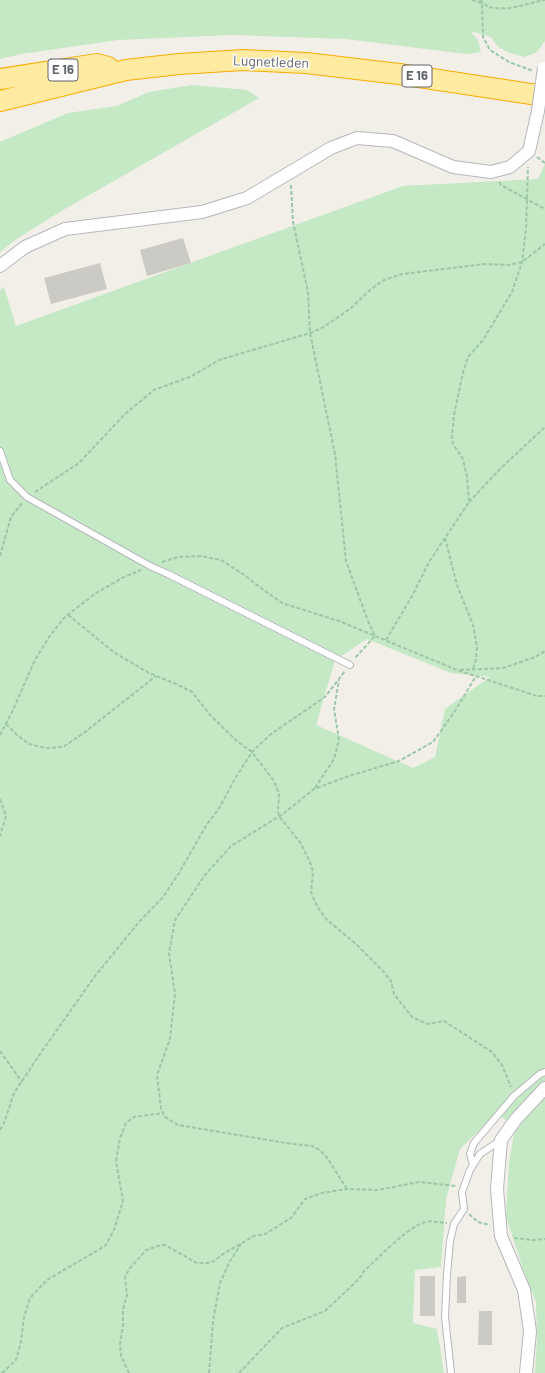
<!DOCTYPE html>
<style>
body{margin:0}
canvas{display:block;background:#f1efe8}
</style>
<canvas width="545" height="1373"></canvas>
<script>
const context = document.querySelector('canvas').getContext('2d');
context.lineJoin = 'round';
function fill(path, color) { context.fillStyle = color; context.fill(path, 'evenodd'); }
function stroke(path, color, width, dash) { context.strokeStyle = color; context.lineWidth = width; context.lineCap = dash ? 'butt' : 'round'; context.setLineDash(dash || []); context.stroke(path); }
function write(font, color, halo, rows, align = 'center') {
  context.font = font + ' Barlow,sans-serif'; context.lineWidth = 3; context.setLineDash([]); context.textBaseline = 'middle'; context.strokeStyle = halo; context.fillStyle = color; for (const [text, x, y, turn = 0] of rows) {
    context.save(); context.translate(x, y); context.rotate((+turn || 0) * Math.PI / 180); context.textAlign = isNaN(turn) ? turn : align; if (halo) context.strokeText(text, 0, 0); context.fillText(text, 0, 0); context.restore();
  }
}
fill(new Path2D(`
 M 0,0 L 545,0 L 545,41 L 537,52 L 525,57 L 507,52 L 497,46 L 491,37 L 470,31 L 478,40 L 481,52 L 466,54 L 346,39 L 232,35 L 118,40 L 21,54 L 0,59 Z
 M 192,85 L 247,90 L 259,98 L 63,210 L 15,240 L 0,252 L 0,142 L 68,113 L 117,106 L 149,92 Z
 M 545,164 L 545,1373 L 535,1373 L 537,1339 L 536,1301 L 528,1284 L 506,1217 L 509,1162 L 515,1127 L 497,1113 L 460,1149 L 446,1199 L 441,1267 L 415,1270 L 413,1323 L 437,1329 L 444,1373 L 0,1373 L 0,290 L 4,287 L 16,326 L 403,186 L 538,179 ZM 367,639 L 451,673 L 490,677 L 445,709 L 435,757 L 413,768 L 316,725 L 335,660 Z`), '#c5e8c5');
fill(new Path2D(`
 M 183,238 L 191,263 L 147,276 L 140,250 Z
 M 100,263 L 107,289 L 51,304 L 44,278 Z
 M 420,1276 L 435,1276 L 435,1316 L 420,1316 Z
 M 466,1276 L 466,1303 L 457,1303 L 457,1277 Z
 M 479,1311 L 492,1311 L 492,1345 L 478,1345 Z`), '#cccac5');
const service = new Path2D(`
 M 0,451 L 10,480 L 27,497 L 150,566 L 168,574 L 350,665
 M 473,1165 L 470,1154 L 474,1143 L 514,1096 L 540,1074 L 545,1072
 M 451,1373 L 445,1317 L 447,1274 L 450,1241 L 454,1224 L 464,1209 L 462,1192 L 470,1170 L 480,1154 L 501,1140`);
const minor = new Path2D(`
 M 0,266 L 25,247 L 65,229 L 202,212 L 247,198 L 331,148 L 357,138 L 393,141 L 453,167 L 491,172 L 510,167 L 529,151 L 538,111
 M 526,1373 L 530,1331 L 524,1290 L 501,1236 L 497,1189 L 501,1140 L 516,1119 L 545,1088`);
const trunk = new Path2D(`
 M 0,79 L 97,64 L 108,67
 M 0,101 L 126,70 L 179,64 L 243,60 L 306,63 L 399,74 L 545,96`);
stroke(service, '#b5b8bc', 8);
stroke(minor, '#b5b8bc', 14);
stroke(trunk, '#f9ab00', 22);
stroke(new Path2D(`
 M 472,0 L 482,3 L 483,37 L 490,50 L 509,62 L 533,71
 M 480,0 L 488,7 C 495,8 503,9 510,8 C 522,6 533,2 545,0
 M 537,157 L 545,163
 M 499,182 L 501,185 L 545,209
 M 291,185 L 293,222 L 308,292 L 310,333 L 335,454 L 346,561 L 368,621 L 375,636 L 355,658
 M 35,492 L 79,463 L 125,414 L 154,390 L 192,376 L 219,360 L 310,333 L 322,328 L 350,309 L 370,290 L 384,280 L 402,274 L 485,264 L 509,265 L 522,262 L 545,244
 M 469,502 L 500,469 L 545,427
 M 445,538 L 457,585 L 473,625 L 477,647 L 476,659 L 473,669
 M 0,556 L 11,517 L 22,503
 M 162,562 L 178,557 L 200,556 L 221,560 L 243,574 L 261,588 L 282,603 L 339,621 L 457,670 L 537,696 L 545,696
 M 68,615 L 115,653 L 149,673 L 174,683 L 192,692 L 211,716 L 237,741 L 252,752 L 274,781 L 279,794 L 278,811 L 279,816 L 300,842 L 310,862 L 313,872 L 311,892 L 317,906 L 326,919 L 356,944 L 382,970 L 391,981 L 394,994 L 412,1017 L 427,1024 L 444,1021 L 492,1052 L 502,1065 L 511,1087
 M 386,640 L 412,596 L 429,562 L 469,502 L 467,477 L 463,459 L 453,444 L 452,436 L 454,415 L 463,372 L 468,357 L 483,340 L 512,292 L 522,262 L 526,229 L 528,167
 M 460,670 L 503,668 L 535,657 L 545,651
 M 6,724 L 17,735 L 29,744 L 46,748 L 63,747 L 85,732 L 156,676
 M 0,735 L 12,712 L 35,660 L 49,637 L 65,617 L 96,593 L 122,578 L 141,570
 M 315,788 L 334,759 L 339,740 L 334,709 L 339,680
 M 0,799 L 6,816 L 0,836
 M 0,1051 L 22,1082
 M 0,1130 L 4,1123 L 14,1093 L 40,1054 L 95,976 L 139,922 L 163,897 L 179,873 L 207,824 L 218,810 L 236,777 L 252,752 L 271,734 L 325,697 L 345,671
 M 347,1189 L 328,1159 L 320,1150 L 312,1146 L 286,1143 L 178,1125 L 165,1117 L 161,1109 L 157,1075 L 170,1039 L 175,994 L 169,953 L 175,920 L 205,875 L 231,846 L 283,814 L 314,789 L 349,776 L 399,761 L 433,742 L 455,711 L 476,676
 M 469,1214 L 478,1222 L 490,1225
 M 514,1238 L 533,1240 L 545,1239
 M 2,1373 L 16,1360 L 21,1342 L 24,1317 L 30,1298 L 47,1280 L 105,1246 L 114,1230 L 123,1201 L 116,1161 L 120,1138 L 126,1123 L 134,1117 L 163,1113
 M 129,1373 L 121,1356 L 120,1344 L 123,1325 L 123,1309 L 127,1295 L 125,1277 L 130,1268 L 146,1250 L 158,1246 L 165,1245 L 197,1263 L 208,1263 L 214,1261 L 223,1254 L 254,1236 L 265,1234 L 291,1218 L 305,1199 L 322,1193 L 347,1189 L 377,1190 L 419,1182 L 456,1186
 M 209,1373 L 213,1321 L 220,1283 L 230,1261 L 241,1244
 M 239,1373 L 282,1328 L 325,1311 L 359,1279 L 364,1271 C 377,1259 409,1226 425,1222 C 432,1220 440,1223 447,1223`), '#9cc7a9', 2, [4, 2]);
stroke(service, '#fff', 6);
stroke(minor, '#fff', 12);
stroke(trunk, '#feeaa1', 20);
const minorBridge = new Path2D(`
 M 538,111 L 544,68`);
stroke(minorBridge, '#b5b8bc', 14, []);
stroke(minorBridge, '#fff', 12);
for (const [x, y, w] of [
 [63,70,30],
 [417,76,30]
]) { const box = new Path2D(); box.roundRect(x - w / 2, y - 11, w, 22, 3); context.fillStyle = '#fff'; context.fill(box); stroke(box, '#5f6368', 1); }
write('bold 13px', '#5f6368', null, [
 ["E 16",63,70],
 ["E 16",417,76]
]);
write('14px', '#5f6368', '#fff', [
 ["Lugnetleden",271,62,2]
]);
</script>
